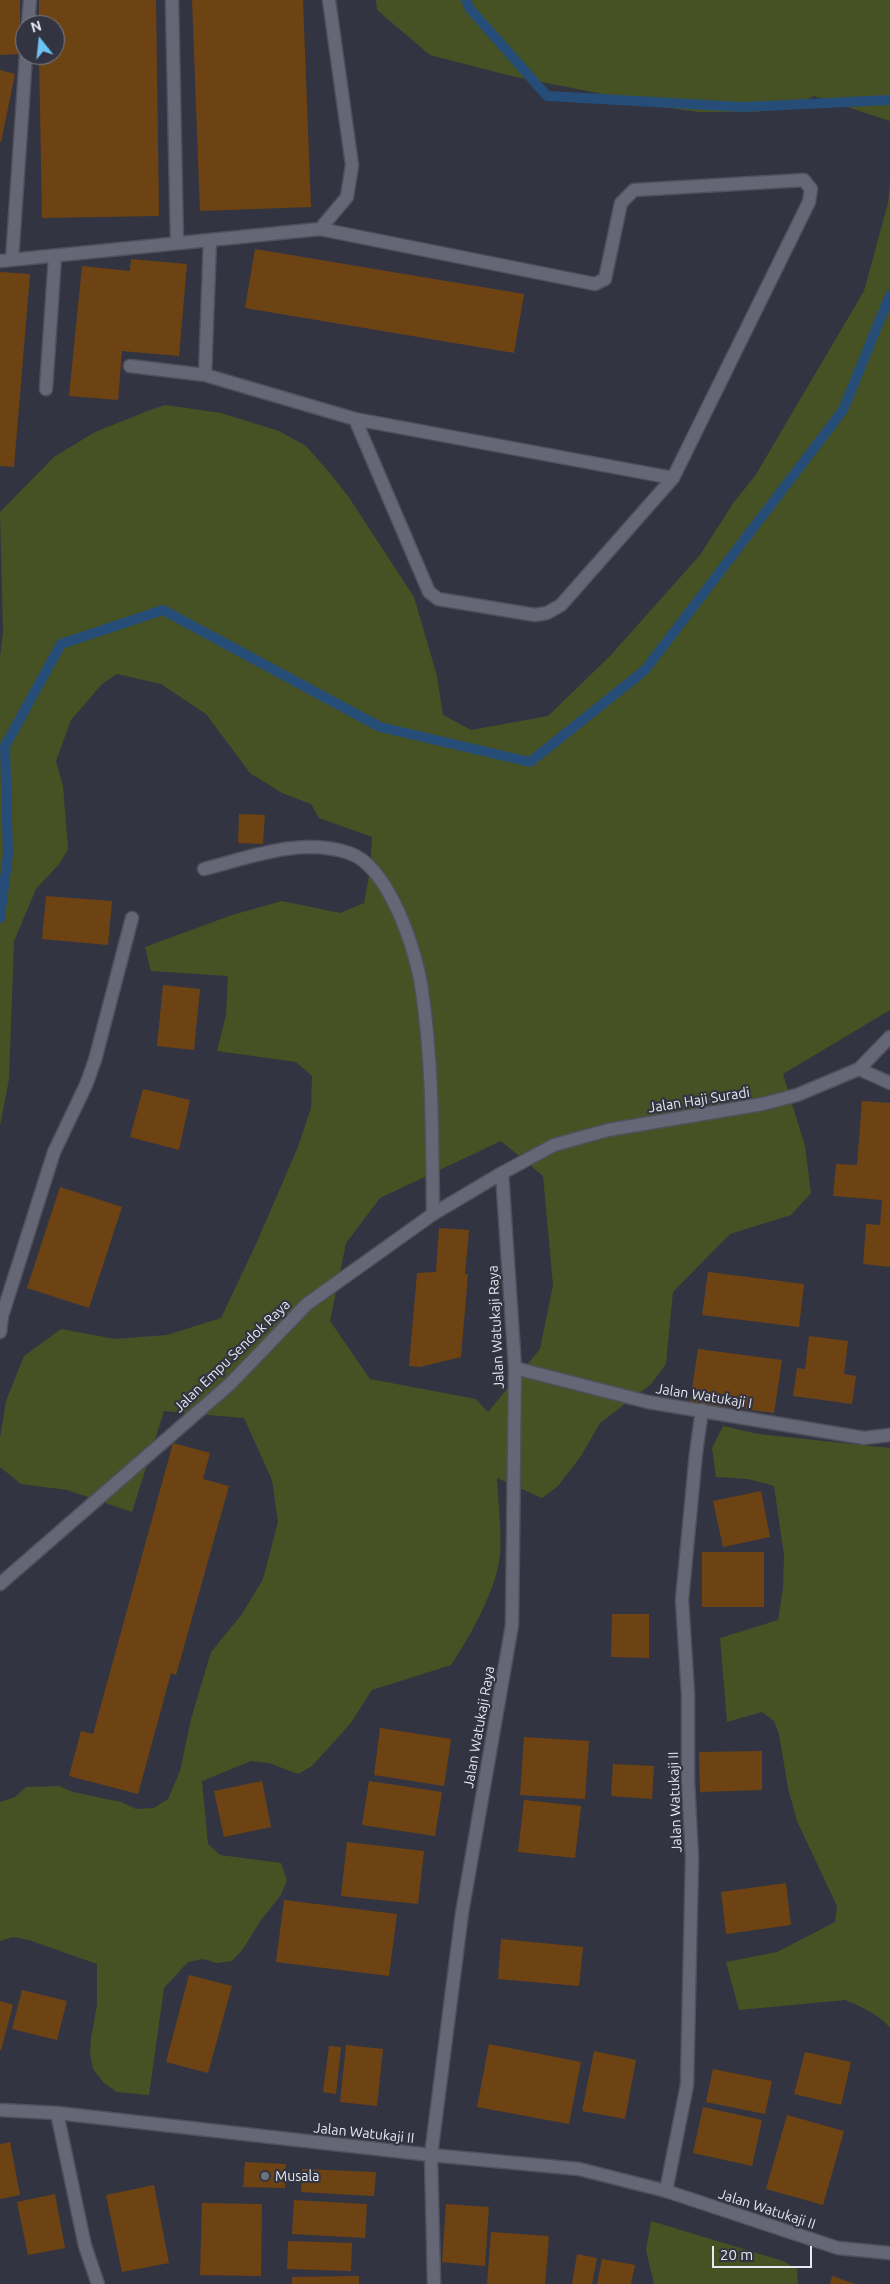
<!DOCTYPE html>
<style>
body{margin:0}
#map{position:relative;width:890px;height:2284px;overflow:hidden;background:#333441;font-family:Ubuntu,sans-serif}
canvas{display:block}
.north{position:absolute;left:15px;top:15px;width:50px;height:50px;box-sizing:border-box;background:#333441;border:1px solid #7b7c87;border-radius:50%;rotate:344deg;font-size:14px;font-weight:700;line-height:20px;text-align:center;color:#e7e8f0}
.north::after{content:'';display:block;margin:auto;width:18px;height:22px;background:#6bc3f2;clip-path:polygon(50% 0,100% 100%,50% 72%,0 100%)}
.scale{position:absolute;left:712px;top:2246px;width:100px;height:22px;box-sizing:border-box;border:2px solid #e7e8f0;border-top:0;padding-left:6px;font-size:15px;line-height:18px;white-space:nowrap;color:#e7e8f0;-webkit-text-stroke:4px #333441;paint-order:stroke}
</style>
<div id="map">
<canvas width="890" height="2284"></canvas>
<div class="north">N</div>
<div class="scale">20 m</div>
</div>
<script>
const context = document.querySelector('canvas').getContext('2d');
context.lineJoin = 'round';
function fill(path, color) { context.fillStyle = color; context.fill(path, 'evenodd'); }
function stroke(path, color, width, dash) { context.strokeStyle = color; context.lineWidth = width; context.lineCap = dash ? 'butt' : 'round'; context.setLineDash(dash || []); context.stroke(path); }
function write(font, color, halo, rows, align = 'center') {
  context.font = font + ' Ubuntu,sans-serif'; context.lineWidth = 4.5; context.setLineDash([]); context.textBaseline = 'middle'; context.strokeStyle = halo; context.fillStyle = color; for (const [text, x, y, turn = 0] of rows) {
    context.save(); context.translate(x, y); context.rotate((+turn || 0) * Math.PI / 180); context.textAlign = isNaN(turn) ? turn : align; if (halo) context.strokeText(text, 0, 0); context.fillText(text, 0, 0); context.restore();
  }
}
fill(new Path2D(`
 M 376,0 L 890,0 L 890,121 L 814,96 L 785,109 L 752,112 L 699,112 L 661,107 L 613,96 L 511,76 L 430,55 L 377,10 Z
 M 890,182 L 890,1010 L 783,1074 L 805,1146 L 811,1193 L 791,1215 L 730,1234 L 673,1292 L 666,1364 L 651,1384 L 600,1423 L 581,1456 L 558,1486 L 542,1498 L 497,1478 C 498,1503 502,1530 500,1555 C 497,1588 470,1637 451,1665 L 372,1690 L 350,1724 L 312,1766 L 298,1774 L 269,1763 L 251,1761 L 202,1781 L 208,1844 L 220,1855 L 281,1863 L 287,1880 L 281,1895 L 261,1920 L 243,1949 L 232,1961 L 217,1963 L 203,1959 L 188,1962 L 164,1988 L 149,2095 L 117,2092 L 104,2083 L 93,2069 L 90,2054 L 91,2038 L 97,2005 L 97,1964 L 29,1940 L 13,1937 L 0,1941 L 0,1802 L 15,1797 L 26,1787 L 59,1786 L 73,1792 L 121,1802 L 136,1809 L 154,1808 L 168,1799 L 180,1771 L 191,1719 L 211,1652 L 242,1614 L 263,1579 L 278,1522 L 272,1480 L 244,1418 L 164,1411 L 132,1512 L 67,1490 L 21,1484 L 0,1467 L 0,1438 L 6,1401 L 24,1356 L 61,1329 L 115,1339 L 167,1335 L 221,1318 L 256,1244 L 298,1147 L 311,1108 L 312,1076 L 296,1062 L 217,1051 L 226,1015 L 228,976 L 151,971 L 145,947 L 232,915 L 282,901 L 340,913 L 364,903 L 370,871 L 372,837 L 319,818 L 311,804 L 282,793 L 250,773 L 206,714 L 161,684 L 117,674 L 102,684 L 71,720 L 56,761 L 63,786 L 68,849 L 60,863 L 36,889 L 14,941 L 9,1079 L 0,1126 L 0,658 L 3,631 L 0,512 L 54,457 L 95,432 L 150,410 L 165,405 L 221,413 L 279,431 L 306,446 L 328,471 L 348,496 L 414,597 L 437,676 L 443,715 L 471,730 L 548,716 L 610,656 L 700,555 L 734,502 L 755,476 L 864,291 L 888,203 ZM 501,1141 L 543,1176 L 553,1285 L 540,1349 L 488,1412 L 476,1399 L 370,1379 L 330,1321 L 346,1243 L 380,1198 Z
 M 723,1426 L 758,1434 L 890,1448 L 890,2028 C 880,2015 860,2006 845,2000 L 739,2010 L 726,1962 L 777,1952 L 835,1922 L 837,1906 L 797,1821 L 788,1788 L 779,1734 L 774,1721 L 762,1712 L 727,1722 L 720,1638 L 778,1620 L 783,1588 L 784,1555 L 774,1486 L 748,1479 L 716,1477 L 712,1448 Z
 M 651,2221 L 783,2261 L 797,2269 L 798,2284 L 654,2284 L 646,2250 Z`), '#465223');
stroke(new Path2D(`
 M 466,0 L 470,9 L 547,96 L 743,107 L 890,100
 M 0,918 L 8,854 L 5,746 L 61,644 L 163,610 L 380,727 L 530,762 L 645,670 L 843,410 L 890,295`), '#264d77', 10);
fill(new Path2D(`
 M 0,0 L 20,0 L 20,54 L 0,55 Z
 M 39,0 L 156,0 L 159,216 L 42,218 L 39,55 L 55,55 L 55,25 L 39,25 Z
 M 192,0 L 303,0 L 311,207 L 200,211 Z
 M 0,70 L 15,74 L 1,142 L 0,142 Z
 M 255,249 L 524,294 L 514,353 L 245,308 Z
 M 131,259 L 187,264 L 179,356 L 122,351 L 118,400 L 69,396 L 82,266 L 130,271 Z
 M 0,272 L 30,274 L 14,467 L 0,466 Z
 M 239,814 L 265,815 L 263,844 L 238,843 Z
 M 46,896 L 112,901 L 108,945 L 42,939 Z
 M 163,985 L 200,989 L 194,1050 L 157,1046 Z
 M 143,1089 L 190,1100 L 179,1150 L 130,1137 Z
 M 862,1101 L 890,1103 L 890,1267 L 863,1264 L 866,1224 L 880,1225 L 882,1200 L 833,1196 L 836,1164 L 857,1165 Z
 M 60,1187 L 122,1207 L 89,1308 L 27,1288 Z
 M 439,1228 L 469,1230 L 465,1274 L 468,1274 L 461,1357 L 420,1367 L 409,1366 L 417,1273 L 436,1272 Z
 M 708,1272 L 804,1284 L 799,1327 L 702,1315 Z
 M 809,1336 L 848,1341 L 844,1374 L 856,1376 L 852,1404 L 793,1396 L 797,1368 L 805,1369 Z
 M 698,1349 L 782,1360 L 774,1413 L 690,1402 Z
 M 173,1443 L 210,1453 L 203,1479 L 229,1486 L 176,1675 L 171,1673 L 138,1794 L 69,1776 L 81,1731 L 93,1734 Z
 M 761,1491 L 770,1537 L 723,1547 L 713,1501 Z
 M 702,1552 L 764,1552 L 764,1607 L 702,1607 Z
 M 612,1614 L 649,1614 L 649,1658 L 611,1657 Z
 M 380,1728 L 451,1739 L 444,1786 L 374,1775 Z
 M 524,1737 L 589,1741 L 585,1799 L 520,1795 Z
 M 762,1751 L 762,1790 L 700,1792 L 699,1752 Z
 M 613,1764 L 654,1766 L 652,1799 L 611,1796 Z
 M 262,1781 L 271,1827 L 224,1837 L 214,1791 Z
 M 369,1781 L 442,1792 L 435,1836 L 362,1825 Z
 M 524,1800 L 581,1806 L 575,1858 L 518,1852 Z
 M 347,1842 L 424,1851 L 418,1904 L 341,1896 Z
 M 786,1883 L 791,1925 L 726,1934 L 721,1892 Z
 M 284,1900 L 397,1914 L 389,1976 L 276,1962 Z
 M 501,1939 L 583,1947 L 579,1986 L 498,1979 Z
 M 189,1975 L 232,1986 L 208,2073 L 166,2062 Z
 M 22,1990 L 67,2001 L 57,2040 L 12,2029 Z
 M 0,2001 L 13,2005 L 1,2050 L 0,2050 Z
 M 489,2044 L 581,2062 L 569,2124 L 477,2107 Z
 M 346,2045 L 383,2049 L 377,2106 L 340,2102 Z
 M 329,2046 L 341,2047 L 336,2094 L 323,2092 Z
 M 594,2051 L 636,2060 L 625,2119 L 582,2111 Z
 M 805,2052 L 851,2062 L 841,2105 L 794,2094 Z
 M 713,2069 L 772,2081 L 765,2114 L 706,2102 Z
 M 703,2107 L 762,2120 L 752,2166 L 693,2153 Z
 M 787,2115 L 844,2131 L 823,2205 L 766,2189 Z
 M 10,2142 L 20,2195 L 0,2199 L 0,2144 Z
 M 245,2162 L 286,2164 L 285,2188 L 243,2187 Z
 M 302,2169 L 376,2172 L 374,2196 L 301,2192 Z
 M 154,2185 L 169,2263 L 122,2272 L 106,2195 Z
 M 55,2194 L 65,2248 L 28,2255 L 17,2202 Z
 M 294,2200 L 367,2204 L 365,2238 L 292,2234 Z
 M 202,2203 L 262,2204 L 261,2276 L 200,2275 Z
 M 446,2204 L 489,2207 L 485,2266 L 442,2262 Z
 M 491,2232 L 549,2236 L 545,2284 L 487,2284 Z
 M 288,2241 L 352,2243 L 351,2271 L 287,2269 Z
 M 577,2254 L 597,2258 L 592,2284 L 572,2284 Z
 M 602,2259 L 635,2265 L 631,2284 L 597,2284 Z
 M 359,2276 L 359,2284 L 292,2284 L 292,2277 Z
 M 832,2276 L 855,2284 L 830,2284 Z`), '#6d4314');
const service = new Path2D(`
 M 0,1332 L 2,1316 L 54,1152 L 86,1085 L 95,1060 L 132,918`);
const minor = new Path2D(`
 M 172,0 L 177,243
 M 28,25 L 30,0
 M 12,260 L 26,55
 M 0,261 L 320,229 L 347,197 L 352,165 L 329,0
 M 130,366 L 205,375 L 355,419 L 429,592 L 438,599 L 535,615 L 547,613 L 561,605 L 673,478 L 809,202 L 811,189 L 804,180 L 634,190 L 621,203 L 605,279 L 595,284 L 320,229
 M 205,375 L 210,240
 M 46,389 L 55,256
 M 355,419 L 673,478
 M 204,869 C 251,857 301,837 349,853 C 389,866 417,952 422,991 C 433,1065 432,1140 433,1214
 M 859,1069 L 890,1083
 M 515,1368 L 648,1402 L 864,1438 L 890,1435
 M 57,2113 L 85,2246 L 98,2284
 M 666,2191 L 687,2085 L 692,1858 L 688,1781 L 688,1694 L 682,1600 L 696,1453 L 702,1410
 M 434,2284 L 431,2155 L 462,1913 L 512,1625 L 515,1368 L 502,1173`);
const tertiary = new Path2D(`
 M 0,1584 L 230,1384 L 307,1304 L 433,1214 L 502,1173 L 554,1145 L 608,1130 L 763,1104 L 797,1095 L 859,1069 L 890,1037
 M 0,2110 L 57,2113 L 431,2155 L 579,2169 L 666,2191 L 838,2248 L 890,2253`);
stroke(service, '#50505b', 15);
stroke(minor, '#50505b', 15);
stroke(tertiary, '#50505b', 15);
stroke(service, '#666776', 12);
stroke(minor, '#666776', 12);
stroke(tertiary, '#666776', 12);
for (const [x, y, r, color] of [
 [265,2176,5,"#6b7280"]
]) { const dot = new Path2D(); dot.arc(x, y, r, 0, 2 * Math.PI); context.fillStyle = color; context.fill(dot); stroke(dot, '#333441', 2); }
write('14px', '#e7e8f0', '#333441', [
 ["Jalan Haji Suradi",699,1100,-9],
 ["Jalan Watukaji Raya",496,1327,-93],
 ["Jalan Empu Sendok Raya",232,1356,-44],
 ["Jalan Watukaji I",704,1396,9],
 ["Jalan Watukaji Raya",479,1727,-80],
 ["Jalan Watukaji II",675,1802,-92],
 ["Jalan Watukaji II",364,2133,6],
 ["Jalan Watukaji II",767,2209,18]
]);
write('14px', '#e7e8f0', '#333441', [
 ["Musala",275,2176]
], 'left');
</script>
